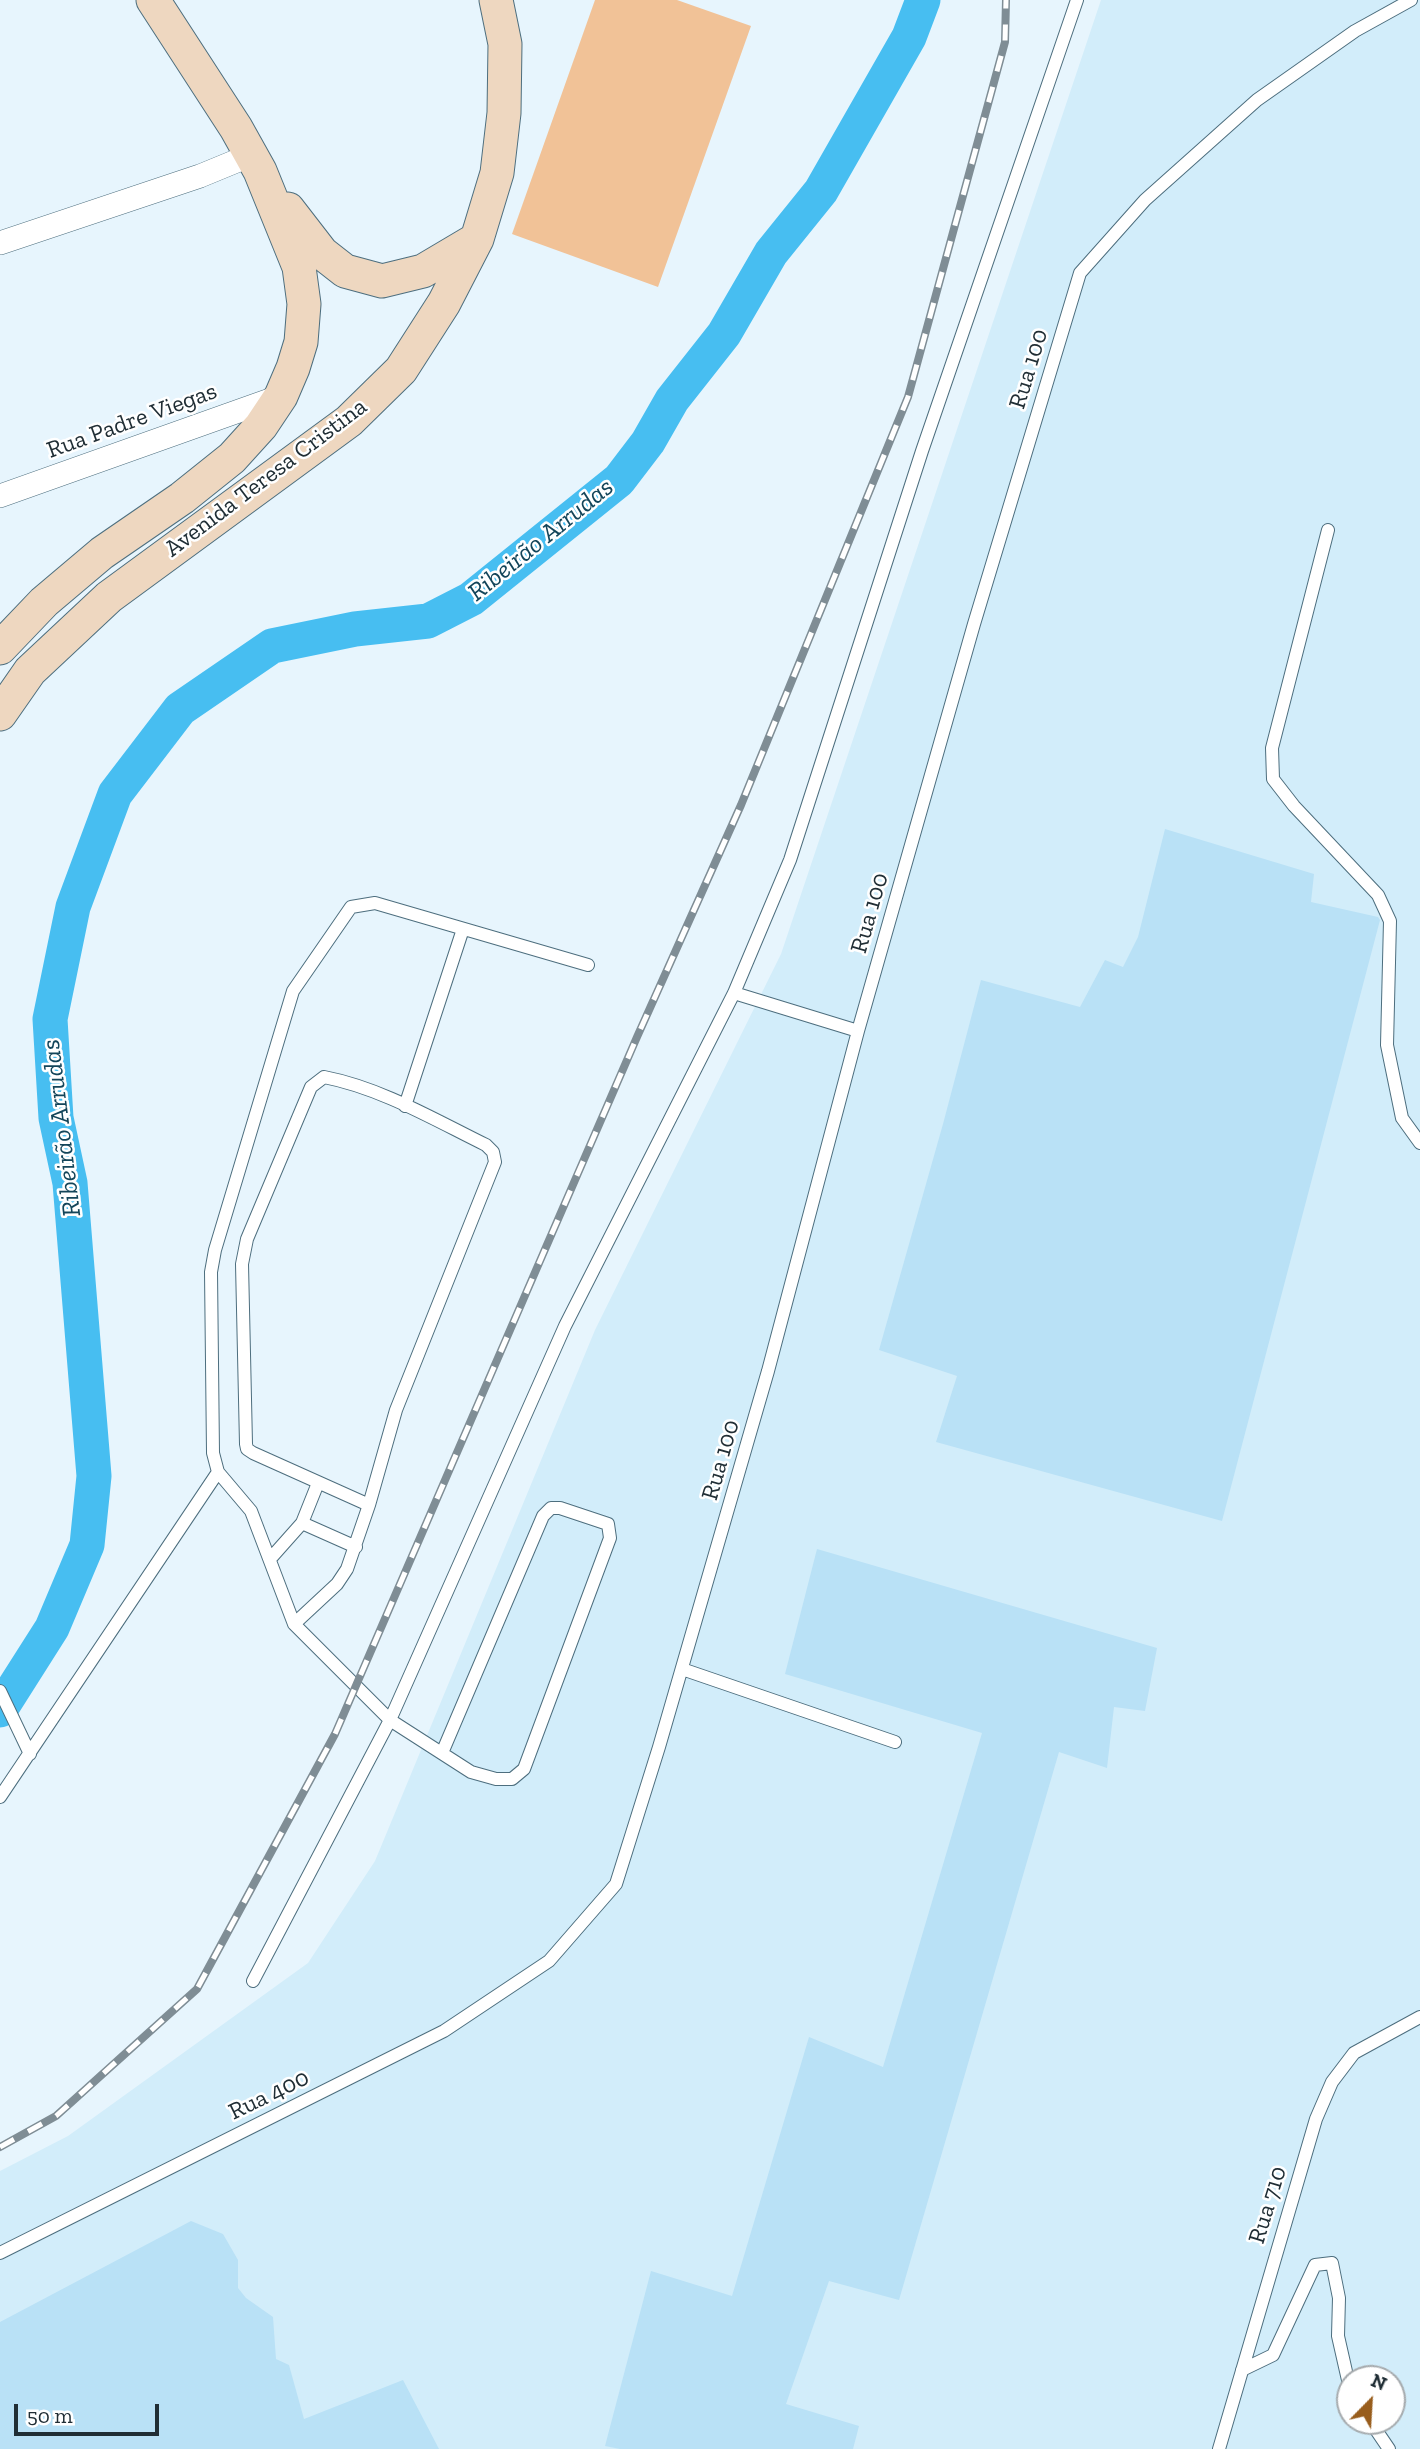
<!DOCTYPE html>
<meta charset="utf-8">
<style>
body{margin:0}
#map{position:relative;width:1420px;height:2449px;overflow:hidden;background:#e7f5fd;font-family:"Zilla Slab",serif}
canvas{display:block}
.north{position:absolute;left:1336px;top:2365px;width:70px;height:70px;box-sizing:border-box;background:#fff;border:2px solid #a6abae;border-radius:50%;rotate:24deg;font-size:19px;font-weight:700;line-height:28px;text-align:center;color:#202e35}
.north::after{content:'';display:block;margin:auto;width:24px;height:32px;background:#985d1c;clip-path:polygon(50% 0,100% 100%,50% 72%,0 100%)}
.scale{position:absolute;left:14px;top:2404px;width:145px;height:32px;box-sizing:border-box;border:4px solid #202e35;border-top:0;padding-left:9px;font-size:21px;line-height:24px;white-space:nowrap;color:#202e35;-webkit-text-stroke:5px #fff;paint-order:stroke}
</style>
<div id="map">
<canvas width="1420" height="2449"></canvas>
<div class="north">N</div>
<div class="scale">50 m</div>
</div>
<script>
const context = document.querySelector('canvas').getContext('2d');
context.lineJoin = 'round';
function fill(path, color) { context.fillStyle = color; context.fill(path, 'evenodd'); }
function stroke(path, color, width, dash) { context.strokeStyle = color; context.lineWidth = width; context.lineCap = dash ? 'butt' : 'round'; context.setLineDash(dash || []); context.stroke(path); }
function write(font, color, halo, rows, align = 'center') {
  context.font = font + ' "Zilla Slab",serif'; context.lineWidth = 5; context.setLineDash([]); context.textBaseline = 'middle'; context.strokeStyle = halo; context.fillStyle = color; for (const [text, x, y, turn = 0] of rows) {
    context.save(); context.translate(x, y); context.rotate((+turn || 0) * Math.PI / 180); context.textAlign = isNaN(turn) ? turn : align; if (halo) context.strokeText(text, 0, 0); context.fillText(text, 0, 0); context.restore();
  }
}
fill(new Path2D(`
 M 1101,0 L 1420,0 L 1420,2449 L 0,2449 L 0,2171 L 68,2136 L 308,1963 L 375,1861 L 595,1330 L 781,954 ZM 1350,2379 L 1392,2379 L 1392,2421 L 1350,2421 Z`), '#d2edfa');
fill(new Path2D(`
 M 595,0 L 677,0 L 751,26 L 658,287 L 512,234 Z`), '#f1c297');
stroke(new Path2D(`
 M 0,1710 L 52,1628 L 87,1545 L 94,1476 L 70,1183 L 56,1118 L 50,1019 L 73,907 L 115,794 L 180,709 L 272,646 L 355,629 L 428,621 L 471,599 L 619,480 L 648,442 L 672,400 L 724,334 L 771,253 L 821,191 L 909,37 L 923,0`), '#47bef1', 35);
fill(new Path2D(`
 M 1165,829 L 1314,874 L 1311,902 L 1378,917 L 1380,920 L 1222,1521 L 936,1442 L 957,1376 L 879,1350 L 943,1124 L 981,980 L 1080,1007 L 1105,960 L 1123,967 L 1138,937 Z
 M 817,1549 L 1157,1648 L 1145,1711 L 1114,1707 L 1107,1768 L 1059,1752 L 899,2300 L 829,2281 L 786,2404 L 859,2426 L 853,2449 L 620,2449 L 605,2446 L 651,2271 L 732,2296 L 809,2037 L 883,2067 L 982,1733 L 785,1674 Z
 M 191,2221 L 223,2234 L 238,2260 L 238,2288 L 246,2298 L 273,2317 L 276,2359 L 289,2365 L 304,2419 L 403,2380 L 439,2449 L 0,2449 L 0,2322 Z`), '#b9e1f6');
const service = new Path2D(`
 M 1328,530 L 1272,748 L 1273,779 L 1294,806 L 1378,895 L 1390,921 L 1387,1045 L 1402,1118 L 1420,1143
 M 734,993 L 858,1031
 M 324,1077 C 381,1088 435,1120 486,1145 L 493,1152 L 495,1162 L 396,1410 L 369,1505 L 253,1453 L 247,1449 L 246,1444 L 242,1264 L 247,1239 L 311,1087 Z
 M 405,1106 L 463,929
 M 302,1523 L 356,1547
 M 270,1559 L 302,1523 L 318,1483
 M 294,1624 L 337,1584 L 347,1569 L 369,1505
 M 682,1669 L 895,1742
 M 0,1691 L 30,1754
 M 442,1753 L 543,1516 L 551,1508 L 560,1508 L 608,1524 L 610,1538 L 524,1769 L 512,1779 L 496,1779 L 471,1772 L 390,1720 L 294,1624 L 251,1511 L 218,1472 L 213,1453 L 211,1272 L 215,1250 L 293,991 L 351,907 L 375,903 L 588,965
 M 0,1797 L 218,1472
 M 253,1981 L 390,1720 L 565,1326 L 734,993 L 790,860 L 922,451 L 1077,0
 M 0,2253 L 444,2031 L 549,1961 L 616,1884 L 659,1747 L 768,1371 L 858,1031 L 974,624 L 1080,273 L 1145,200 L 1257,100 L 1355,31 L 1411,0
 M 1242,2370 L 1273,2355 L 1315,2265 L 1332,2263 L 1339,2298 L 1338,2336 L 1350,2389
 M 1370,2421 L 1389,2449
 M 1219,2449 L 1316,2119 L 1332,2082 L 1354,2053 L 1420,2017`);
const minor = new Path2D(`
 M 0,243 L 200,176 L 251,155
 M 0,496 L 281,396`);
const secondary = new Path2D(`
 M 288,209 L 322,253 L 345,271 L 382,281 L 423,271 L 477,239
 M 0,648 L 44,602 L 102,553 L 182,498 L 232,458 L 261,426 L 281,396 L 293,368 L 301,342 L 304,304 L 299,267 L 260,171 L 236,128 L 153,0
 M 0,714 L 30,671 L 109,597 L 349,421 L 401,370 L 444,303 L 477,239 L 497,173 L 504,113 L 505,44 L 496,0`);
stroke(service, '#4d6e7e', 14);
stroke(minor, '#4d6e7e', 24);
stroke(secondary, '#4d6e7e', 35);
stroke(service, '#fff', 12);
stroke(minor, '#fff', 23);
stroke(secondary, '#eed7c0', 33);
const rail = new Path2D(`
 M 0,2147 L 56,2116 L 197,1989 L 335,1734 L 637,1037 L 741,805 L 908,397 L 1005,42 L 1006,0`);
stroke(rail, '#7f8d95', 8);
stroke(rail, '#fff', 5, [16]);
write('24px', '#202e35', '#fff', [
 ["Rua 100",1029,369,-73],
 ["Rua Padre Viegas",132,421,-20],
 ["Avenida Teresa Cristina",266,478,-37],
 ["Rua 100",870,913,-74],
 ["Rua 100",721,1460,-74],
 ["Rua 400",269,2095,-26],
 ["Rua 710",1268,2205,-73]
]);
write('italic 26px', '#13455a', '#fff', [
 ["Ribeirão Arrudas",541,540,-39],
 ["Ribeirão Arrudas",62,1128,-97]
]);
</script>
